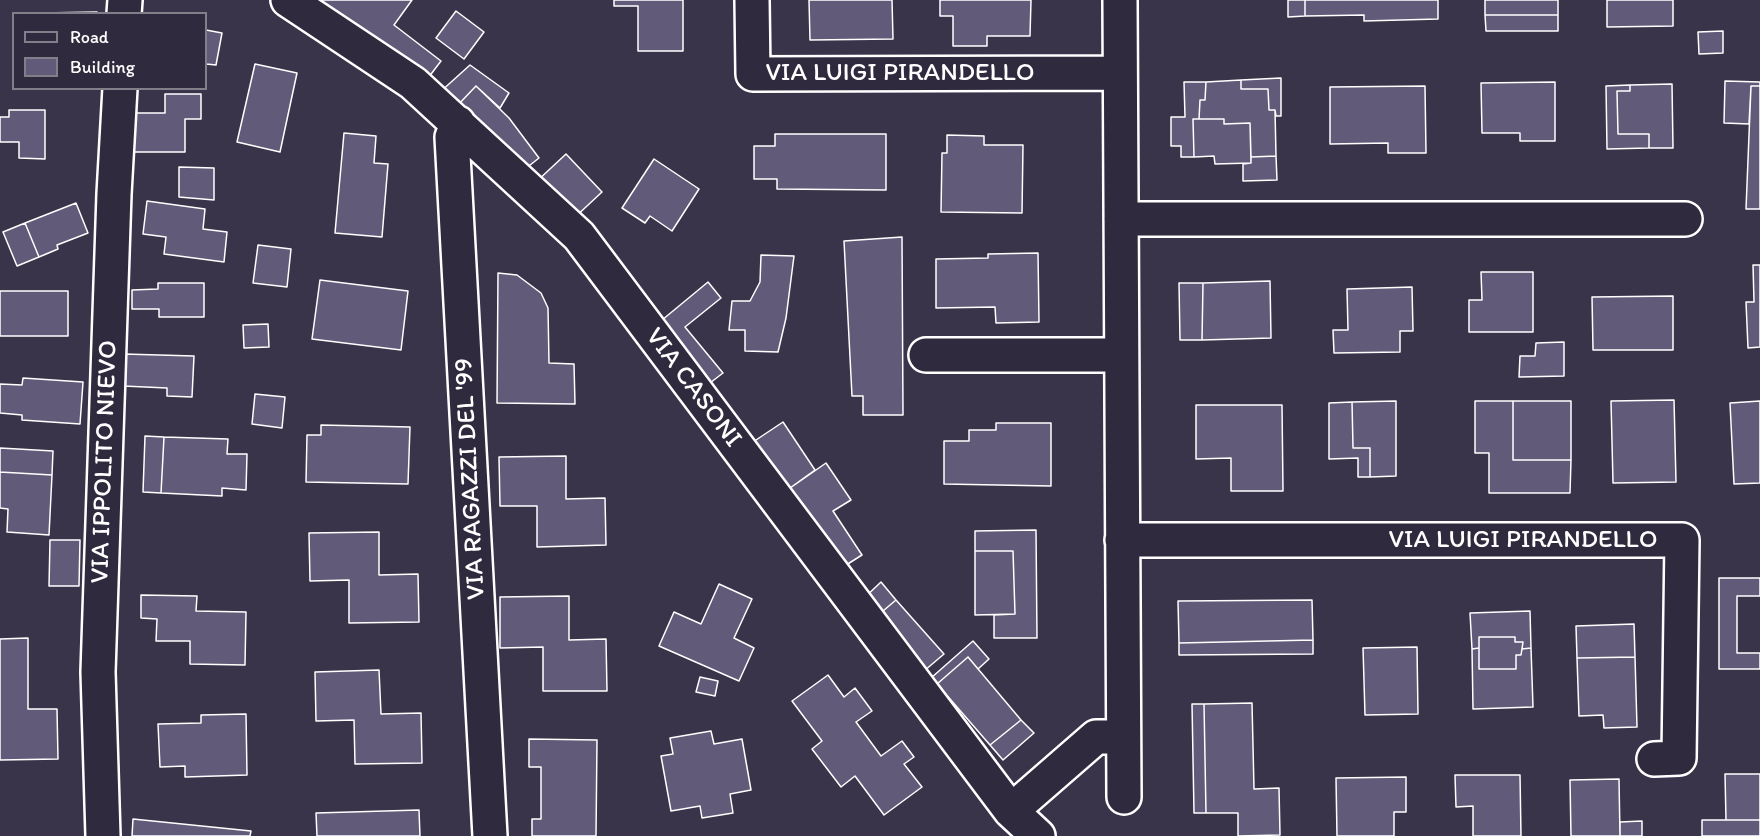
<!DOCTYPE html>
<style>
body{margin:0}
#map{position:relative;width:1760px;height:836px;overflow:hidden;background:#393449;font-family:Itim,sans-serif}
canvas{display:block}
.legend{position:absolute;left:12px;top:12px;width:195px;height:78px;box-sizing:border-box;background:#2f2a3d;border:2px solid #827f8b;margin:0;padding:8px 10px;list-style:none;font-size:18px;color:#fff}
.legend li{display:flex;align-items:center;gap:12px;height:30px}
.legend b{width:30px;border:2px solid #827f8b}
</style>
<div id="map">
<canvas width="1760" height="836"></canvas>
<ul class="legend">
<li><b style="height:8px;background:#2f2a3d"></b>Road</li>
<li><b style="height:16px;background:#615a78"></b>Building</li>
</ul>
</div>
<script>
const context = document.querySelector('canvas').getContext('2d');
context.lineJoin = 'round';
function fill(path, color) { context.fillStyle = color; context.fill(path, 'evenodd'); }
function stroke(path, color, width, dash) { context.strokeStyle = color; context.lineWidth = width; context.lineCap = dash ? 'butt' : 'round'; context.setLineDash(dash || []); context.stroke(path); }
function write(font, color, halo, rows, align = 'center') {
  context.font = font + ' Itim,sans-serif'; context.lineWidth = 4.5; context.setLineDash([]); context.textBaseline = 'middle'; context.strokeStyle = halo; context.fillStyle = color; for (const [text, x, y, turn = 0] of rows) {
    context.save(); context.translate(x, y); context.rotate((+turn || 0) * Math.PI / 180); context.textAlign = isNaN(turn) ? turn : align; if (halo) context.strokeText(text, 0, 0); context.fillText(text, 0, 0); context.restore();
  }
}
const building = new Path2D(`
 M 307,0 L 412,0 L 394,25 L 441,61 L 422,86 Z
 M 614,0 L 683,0 L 683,51 L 638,51 L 638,6 L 614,6 Z
 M 809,0 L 892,0 L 893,39 L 810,40 Z
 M 940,0 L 1031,0 L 1030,36 L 987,36 L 987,46 L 953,46 L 953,16 L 940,16 Z
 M 1288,0 L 1305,0 L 1305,16 L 1288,17 Z
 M 1305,0 L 1438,0 L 1438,19 L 1364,21 L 1364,15 L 1305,16 Z
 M 1485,0 L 1558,0 L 1558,15 L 1485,15 Z
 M 1607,0 L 1673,0 L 1673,26 L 1607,27 Z
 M 456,11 L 484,32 L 464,59 L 436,38 Z
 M 97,12 L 97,14 L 41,14 L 41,13 Z
 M 1485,15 L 1558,15 L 1558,31 L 1486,31 Z
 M 206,30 L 222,33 L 216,65 L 206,64 Z
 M 1723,31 L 1723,53 L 1699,54 L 1698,32 Z
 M 255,64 L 297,73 L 280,152 L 237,142 Z
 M 470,65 L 509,93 L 500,108 L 476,86 L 456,107 L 439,93 Z
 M 1281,78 L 1281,116 L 1276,116 L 1275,110 L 1269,110 L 1268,89 L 1241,89 L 1241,80 Z
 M 1241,80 L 1241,89 L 1268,89 L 1269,110 L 1275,110 L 1276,156 L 1251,157 L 1250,123 L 1224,124 L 1224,119 L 1199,119 L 1200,100 L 1205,100 L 1206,82 Z
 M 1725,81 L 1760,82 L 1760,86 L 1751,86 L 1749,124 L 1724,123 Z
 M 1184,82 L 1206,82 L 1205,100 L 1200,100 L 1199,119 L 1193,119 L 1194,157 L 1181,157 L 1181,146 L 1171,146 L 1171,117 L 1185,117 Z
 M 1555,82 L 1555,141 L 1520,141 L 1520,133 L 1482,133 L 1481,83 Z
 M 1672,84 L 1673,148 L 1649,148 L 1649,134 L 1618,134 L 1617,91 L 1630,91 L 1630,85 Z
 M 1630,85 L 1630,91 L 1617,91 L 1618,134 L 1649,134 L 1649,148 L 1607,149 L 1606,86 Z
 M 476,86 L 509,118 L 539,158 L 520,173 L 456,107 Z
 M 1425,86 L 1426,153 L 1388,153 L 1388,143 L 1330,144 L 1330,87 Z
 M 1751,86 L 1760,86 L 1760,209 L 1746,209 Z
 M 165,94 L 201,94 L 201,119 L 185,119 L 185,152 L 125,152 L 126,113 L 165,113 Z
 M 9,110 L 45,110 L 45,159 L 19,158 L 19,142 L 0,142 L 0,117 L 9,117 Z
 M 1193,119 L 1224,119 L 1224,124 L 1250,123 L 1251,163 L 1215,164 L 1214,156 L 1194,157 Z
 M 344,133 L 376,136 L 374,163 L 388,164 L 382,237 L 335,233 Z
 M 775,134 L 886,134 L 886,190 L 777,189 L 777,179 L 754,179 L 754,146 L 775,146 Z
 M 947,135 L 984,136 L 984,145 L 1023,145 L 1022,213 L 941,212 L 942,153 L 947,153 Z
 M 566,154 L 602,192 L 572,220 L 536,182 Z
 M 1276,156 L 1277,180 L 1243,181 L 1243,164 L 1251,163 L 1251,157 Z
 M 654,159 L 699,189 L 672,231 L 650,216 L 645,223 L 622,208 Z
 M 179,167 L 214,168 L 214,200 L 179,197 Z
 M 147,201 L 205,209 L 203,229 L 227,232 L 224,262 L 164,254 L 166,237 L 143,234 Z
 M 76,203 L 88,233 L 57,245 L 58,249 L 39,257 L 25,223 Z
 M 25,223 L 39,257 L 17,266 L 3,232 Z
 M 902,237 L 903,415 L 863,415 L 863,396 L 852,396 L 844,241 Z
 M 258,245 L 291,249 L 287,287 L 253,283 Z
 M 1038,253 L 1039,322 L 996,323 L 995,307 L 936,308 L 936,259 L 988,258 L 988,254 Z
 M 761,255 L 794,256 L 786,318 L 778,352 L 745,351 L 745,330 L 729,330 L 732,301 L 750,301 L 760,282 Z
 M 1753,265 L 1760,265 L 1760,347 L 1748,348 L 1746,302 L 1754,302 Z
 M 1481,272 L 1533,272 L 1533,332 L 1469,332 L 1469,300 L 1482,300 Z
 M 498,273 L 517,275 L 541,293 L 548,308 L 549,363 L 574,364 L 575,404 L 497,403 Z
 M 320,280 L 408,291 L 401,350 L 312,339 Z
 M 1270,281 L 1271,338 L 1202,340 L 1203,283 Z
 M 708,282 L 721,298 L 685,327 L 723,373 L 706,386 L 656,325 Z
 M 158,283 L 204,283 L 204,317 L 159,317 L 159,309 L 132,309 L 132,290 L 158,289 Z
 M 1179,283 L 1203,283 L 1202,340 L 1180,340 Z
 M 1412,287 L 1413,331 L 1400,331 L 1400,352 L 1334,353 L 1333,330 L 1348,330 L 1347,289 Z
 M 0,291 L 68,291 L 68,336 L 0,336 Z
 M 1673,296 L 1673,350 L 1593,350 L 1592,297 Z
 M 268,324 L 269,347 L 244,348 L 243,325 Z
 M 1564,342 L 1564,376 L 1519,377 L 1520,356 L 1535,356 L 1536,343 Z
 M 124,354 L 194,356 L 192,397 L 167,396 L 167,388 L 123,386 Z
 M 23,378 L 83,382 L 80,424 L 22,420 L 22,415 L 0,413 L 0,384 L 22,385 Z
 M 255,394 L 285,397 L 282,428 L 252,424 Z
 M 1674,400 L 1676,482 L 1613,483 L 1611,401 Z
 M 1396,401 L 1396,476 L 1370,477 L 1370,448 L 1353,448 L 1352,402 Z
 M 1475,401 L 1513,401 L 1513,460 L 1571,460 L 1570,493 L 1489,493 L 1489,453 L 1475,453 Z
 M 1513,401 L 1571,401 L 1571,460 L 1513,460 Z
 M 1760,401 L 1760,483 L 1734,484 L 1730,403 Z
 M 1352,402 L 1353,448 L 1370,448 L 1370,477 L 1358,477 L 1358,458 L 1329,459 L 1329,403 Z
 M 1196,405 L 1282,405 L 1283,491 L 1231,491 L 1231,458 L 1196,459 Z
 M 783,422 L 815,470 L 783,493 L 750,444 Z
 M 996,423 L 1051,423 L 1051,486 L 944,484 L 944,441 L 969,441 L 969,430 L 996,430 Z
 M 321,425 L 410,427 L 408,484 L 306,482 L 307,435 L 321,435 Z
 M 145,436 L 164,437 L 161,493 L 143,492 Z
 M 164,437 L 228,439 L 227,454 L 247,454 L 246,490 L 222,488 L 222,496 L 161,493 Z
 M 0,448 L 53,451 L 52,475 L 0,472 Z
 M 566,456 L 566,499 L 605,498 L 606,545 L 537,547 L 537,506 L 500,506 L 499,457 Z
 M 826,463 L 851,500 L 833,511 L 862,555 L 843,567 L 783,493 Z
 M 0,472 L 52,475 L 49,535 L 7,532 L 8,509 L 0,508 Z
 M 1036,530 L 1037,638 L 994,638 L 994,615 L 1015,614 L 1013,551 L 975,551 L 975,531 Z
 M 379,532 L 379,575 L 418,574 L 419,622 L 349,623 L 349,580 L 310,581 L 309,533 Z
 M 50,540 L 80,540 L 79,586 L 49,586 Z
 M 975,551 L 1013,551 L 1015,614 L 975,615 Z
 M 1719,578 L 1760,578 L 1760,596 L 1737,596 L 1737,653 L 1760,653 L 1760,669 L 1719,669 Z
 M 881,582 L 896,600 L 877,616 L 862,600 Z
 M 719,584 L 752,599 L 734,638 L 754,648 L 739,681 L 659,646 L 674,612 L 701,624 Z
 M 141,595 L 197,596 L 196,611 L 246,612 L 245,665 L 190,664 L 190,641 L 156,641 L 157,619 L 141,618 Z
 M 569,596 L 569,640 L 606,639 L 607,691 L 543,691 L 543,647 L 500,648 L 500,597 Z
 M 896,600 L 944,654 L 924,671 L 877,616 Z
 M 1312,600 L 1313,640 L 1179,643 L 1178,601 Z
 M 1530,611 L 1531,648 L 1522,649 L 1523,642 L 1515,642 L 1515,637 L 1479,637 L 1479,648 L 1472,649 L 1470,613 Z
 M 1634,624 L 1635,657 L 1577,658 L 1576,626 Z
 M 1479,637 L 1515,637 L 1515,642 L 1523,642 L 1521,655 L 1516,655 L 1516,669 L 1479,669 Z
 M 28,638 L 28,709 L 57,709 L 58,759 L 0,760 L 0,639 Z
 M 1313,640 L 1313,654 L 1179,655 L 1179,643 Z
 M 973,641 L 989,659 L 978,669 L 968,657 L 937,684 L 931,678 Z
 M 1417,647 L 1418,714 L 1365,715 L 1363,648 Z
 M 1479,648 L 1479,669 L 1516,669 L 1516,655 L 1521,655 L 1522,649 L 1531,648 L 1533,707 L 1473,709 L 1472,649 Z
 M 968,657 L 1021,720 L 990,745 L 937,684 Z
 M 1635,657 L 1637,727 L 1604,728 L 1603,715 L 1579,716 L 1577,658 Z
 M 379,670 L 381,714 L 421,713 L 422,763 L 355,764 L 354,720 L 316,721 L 315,672 Z
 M 828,675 L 844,697 L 855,688 L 872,711 L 856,722 L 881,756 L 902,741 L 914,757 L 904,764 L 922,787 L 884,815 L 855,776 L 841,787 L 812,749 L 822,741 L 792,701 Z
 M 700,677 L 718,681 L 715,696 L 696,692 Z
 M 1252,703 L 1254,789 L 1279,788 L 1280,835 L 1238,836 L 1238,813 L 1206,813 L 1204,704 Z
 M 1192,704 L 1204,704 L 1206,813 L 1194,813 Z
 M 246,714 L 247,775 L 185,777 L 185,766 L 160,767 L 158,724 L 201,723 L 201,715 Z
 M 1021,720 L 1034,733 L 1003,760 L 990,745 Z
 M 711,731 L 714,744 L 742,739 L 751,790 L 730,794 L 733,813 L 702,818 L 700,806 L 671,811 L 661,756 L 673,754 L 670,738 Z
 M 529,739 L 597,740 L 596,836 L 532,836 L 532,819 L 541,819 L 541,767 L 529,767 Z
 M 1725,774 L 1760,774 L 1760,820 L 1726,820 Z
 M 1455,775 L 1520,775 L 1521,836 L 1473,836 L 1473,806 L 1456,807 Z
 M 1406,777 L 1406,812 L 1394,812 L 1394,836 L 1337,836 L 1336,778 Z
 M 1619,779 L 1620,836 L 1571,836 L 1570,780 Z
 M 419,810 L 420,836 L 317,836 L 316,813 Z
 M 133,819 L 251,831 L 250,836 L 132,836 Z
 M 1702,820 L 1760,820 L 1760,836 L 1702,836 Z
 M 1642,821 L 1642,836 L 1620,836 L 1620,822 Z`);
fill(building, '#615a78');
stroke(building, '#fff', 1.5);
const minor = new Path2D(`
 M 288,0 L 413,83 L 579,236 L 1011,811 L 1038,836
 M 752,0 L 753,74 L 1120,73
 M 1120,0 L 1124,797
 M 124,14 L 125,0
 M 458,123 L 452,137 L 490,836
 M 1121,219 L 1685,219
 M 926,355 L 1121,355
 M 1122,540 L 1682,540 L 1679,758 L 1654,759
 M 1011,811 L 1096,737 L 1123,737
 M 103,836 L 98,672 L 114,194 L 120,88`);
stroke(minor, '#fff', 38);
stroke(minor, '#2f2a3d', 33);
write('26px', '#fff', '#2f2a3d', [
 ["VIA LUIGI PIRANDELLO",900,73],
 ["VIA CASONI",693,388,53],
 ["VIA IPPOLITO NIEVO",105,462,-88],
 ["VIA RAGAZZI DEL '99",471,479,-93],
 ["VIA LUIGI PIRANDELLO",1523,540]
]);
</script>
